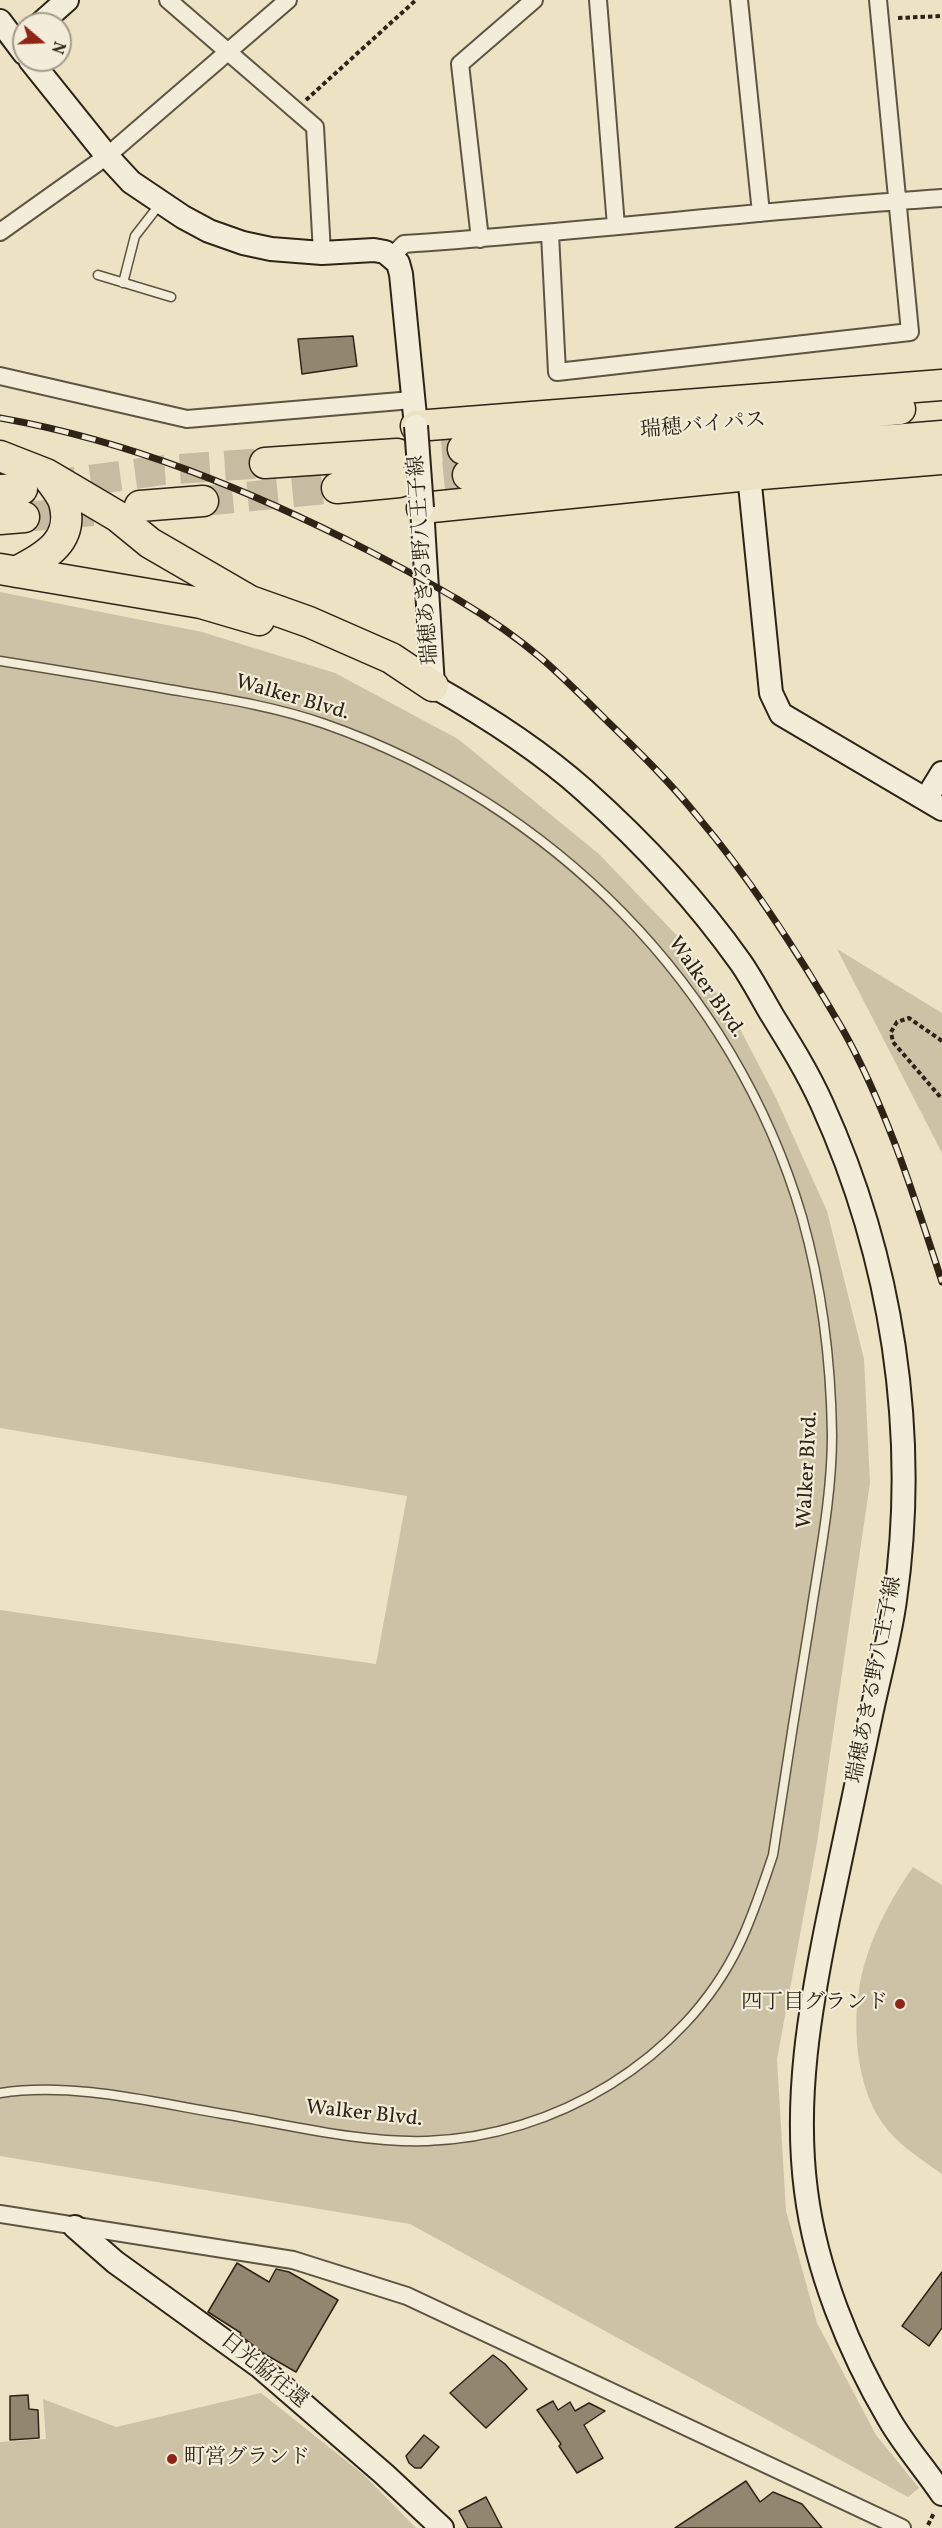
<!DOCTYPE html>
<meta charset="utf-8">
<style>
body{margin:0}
#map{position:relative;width:942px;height:2528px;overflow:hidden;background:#ece2c4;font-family:Vollkorn,serif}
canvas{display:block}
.north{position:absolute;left:12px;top:12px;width:60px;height:60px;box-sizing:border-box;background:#f3ecd9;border:2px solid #a49c8b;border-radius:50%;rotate:109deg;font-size:16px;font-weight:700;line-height:24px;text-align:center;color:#2e2416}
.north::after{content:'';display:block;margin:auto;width:21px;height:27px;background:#8f2418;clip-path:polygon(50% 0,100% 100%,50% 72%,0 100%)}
</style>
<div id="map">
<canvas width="942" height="2528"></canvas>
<div class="north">N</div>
</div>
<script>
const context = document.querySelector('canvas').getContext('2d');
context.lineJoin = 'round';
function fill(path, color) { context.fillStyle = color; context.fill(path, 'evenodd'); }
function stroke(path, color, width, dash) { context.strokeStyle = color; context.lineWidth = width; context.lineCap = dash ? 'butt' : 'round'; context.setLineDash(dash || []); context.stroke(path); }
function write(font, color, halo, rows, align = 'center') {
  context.font = font + ' Vollkorn,"Noto Serif JP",serif'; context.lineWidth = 4.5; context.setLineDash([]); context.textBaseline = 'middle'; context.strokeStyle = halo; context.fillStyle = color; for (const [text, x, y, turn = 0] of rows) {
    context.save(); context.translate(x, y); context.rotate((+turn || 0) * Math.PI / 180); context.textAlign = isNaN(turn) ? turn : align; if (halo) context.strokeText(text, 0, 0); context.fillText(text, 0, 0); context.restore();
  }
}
fill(new Path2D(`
 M 0,592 L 202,632 L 335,673 L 458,739 L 599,854 L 684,943 L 739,1027 L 776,1098 L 827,1211 L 864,1359 L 870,1483 L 817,1843 L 777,2059 L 786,2211 L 817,2323 L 876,2435 L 919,2488 L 908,2497 L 410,2224 L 0,2156 L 0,1610 L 376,1664 L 407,1496 L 0,1428 Z
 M 837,949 L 942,1013 L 942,1153 Z
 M 913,1867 L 942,1885 L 942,2174 C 922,2160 897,2144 883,2124 C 852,2081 850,2005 867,1956 C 877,1925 894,1894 913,1867 Z
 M 261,2393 L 364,2475 L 416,2528 L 0,2528 L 0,2442 L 46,2439 L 43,2399 L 116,2427 Z`), '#ccc2a6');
const building = new Path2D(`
 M 353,336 L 357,366 L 302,374 L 298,339 Z
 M 237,2263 L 269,2282 L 276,2269 L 289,2272 L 338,2300 L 296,2372 L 263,2353 L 240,2335 L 241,2333 L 208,2312 Z
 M 942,2272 L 942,2328 L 929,2346 L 902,2326 Z
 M 493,2355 L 505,2364 L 527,2389 L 486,2428 L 450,2393 Z
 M 28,2395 L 29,2409 L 38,2410 L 39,2438 L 10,2440 L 10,2396 Z
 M 553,2401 L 558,2410 L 570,2402 L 575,2411 L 589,2403 L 605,2411 L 584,2425 L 603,2458 L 577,2473 L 559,2446 L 561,2444 L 537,2410 Z
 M 424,2435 L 439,2447 L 421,2468 L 415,2468 L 409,2463 L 406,2456 Z
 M 746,2481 L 760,2502 L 773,2492 L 802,2504 L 822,2528 L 675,2528 Z
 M 486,2497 L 502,2528 L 468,2528 L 459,2511 Z`);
fill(building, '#918770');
stroke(building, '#2e2416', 1.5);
stroke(new Path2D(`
 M 397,454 L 463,449
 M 399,482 L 468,475
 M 46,486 L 164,470 L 265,463
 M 203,501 L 337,488
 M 24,517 L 93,511`), '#c6bca1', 30, [30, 15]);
const lane = new Path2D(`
 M 98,275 L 171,297
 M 123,283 L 135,236 L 160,204
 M 0,661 C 56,670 112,679 167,689 C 220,698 274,706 325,724 C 551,803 734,985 802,1217 C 822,1288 831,1361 832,1435 C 832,1497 819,1559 810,1620 C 797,1698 785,1777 773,1855 C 763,1885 753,1916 739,1945 C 684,2060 554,2137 427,2141 C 360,2143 290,2125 223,2114 C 151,2102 73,2082 0,2093`);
const street = new Path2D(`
 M 168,0 L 315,127 L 322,253
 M 598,0 L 616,226
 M 739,0 L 761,213
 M 0,232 L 107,156 L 288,0
 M 550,234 L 557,372 L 910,332 L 878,0
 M 480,239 L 460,64 L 534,0
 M 392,256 L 404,244 C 584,232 763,210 942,198
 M 0,376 L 187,419 L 412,400
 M 0,2214 L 293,2260 L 407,2296 L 902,2528`);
const secondary = new Path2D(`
 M 0,21 L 24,53
 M 40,24 L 67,0
 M 30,60 L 107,156 L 131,182 L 183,217 L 209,231 L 243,243 L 271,249 L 322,253 L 374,250 L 385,252 L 398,263 L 401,274 L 416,426
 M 749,475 L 771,693 L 781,714 L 942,809
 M 422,508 L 433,686 C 486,716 538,749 584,790 C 640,840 697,901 741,963 C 752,979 762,998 772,1015 C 790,1044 808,1073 822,1104 C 892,1258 919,1432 895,1600 C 890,1637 880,1673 872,1710 C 857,1779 843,1849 828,1919 C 810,2008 794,2099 806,2191 C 816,2270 849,2351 889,2419 C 904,2445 925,2469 942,2494
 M 926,799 L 942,773
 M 75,2227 L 115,2262 L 259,2366 L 384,2474 L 442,2528`);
const highway = new Path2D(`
 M 416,426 L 942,385
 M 463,449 L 900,409
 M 0,456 L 46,474 L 117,516 L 150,543 L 250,601 L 309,622 L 391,658 L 433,686
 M 265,463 L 397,454
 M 468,475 L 942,436
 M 337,488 L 399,482
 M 0,490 L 22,489
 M 140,506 L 203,501
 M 422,508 L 749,475 L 942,459
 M 0,519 L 24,517
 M 0,569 L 201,603 L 259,620
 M 16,572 C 46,556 75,541 64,502 C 61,493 51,482 46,474`);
stroke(lane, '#5e5442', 11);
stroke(street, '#5e5442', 20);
stroke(secondary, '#2e2416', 26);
stroke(highway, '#2e2416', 33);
stroke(new Path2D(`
 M 898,18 L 942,16
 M 306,100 L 416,0
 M 942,1041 L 909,1018 L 897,1022 L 891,1032 L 893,1042 L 942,1099
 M 928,2525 L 934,2513`), '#2e2416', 4, [4.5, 3]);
stroke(lane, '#f3ecd9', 8);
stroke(street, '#f3ecd9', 16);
stroke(secondary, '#f3ecd9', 22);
stroke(highway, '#ece2c4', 30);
const rail = new Path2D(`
 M 0,418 C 130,441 252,491 369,551 C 429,582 489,614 541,658 C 563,677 584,698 605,719 C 637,750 670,782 698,817 C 753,882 800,956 843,1030 C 887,1109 914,1196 942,1282`);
stroke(rail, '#2e2416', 7);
stroke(rail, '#f3ecd9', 4.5, [14]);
const secondaryBridge = new Path2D(`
 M 416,426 L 422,508`);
stroke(secondaryBridge, '#2e2416', 26, []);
stroke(secondaryBridge, '#f3ecd9', 22);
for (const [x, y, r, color] of [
 [900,2004,6,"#8f2418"],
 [172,2459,6,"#8f2418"]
]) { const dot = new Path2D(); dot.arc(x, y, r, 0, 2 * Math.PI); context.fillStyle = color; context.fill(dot); stroke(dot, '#f3ecd9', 2); }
write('21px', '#2e2416', '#f3ecd9', [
 ["瑞穂バイパス",703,427,-5],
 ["瑞穂あきる野八王子線",425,560,-94],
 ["Walker Blvd.",292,699,16],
 ["Walker Blvd.",705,988,55],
 ["Walker Blvd.",809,1470,-87],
 ["瑞穂あきる野八王子線",876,1680,-79],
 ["Walker Blvd.",364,2115,6],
 ["日光脇往還",263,2372,39]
]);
write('21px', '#2e2416', '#f3ecd9', [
 ["四丁目グランド",888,2004],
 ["町営グランド",184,2459,"left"]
], 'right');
</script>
